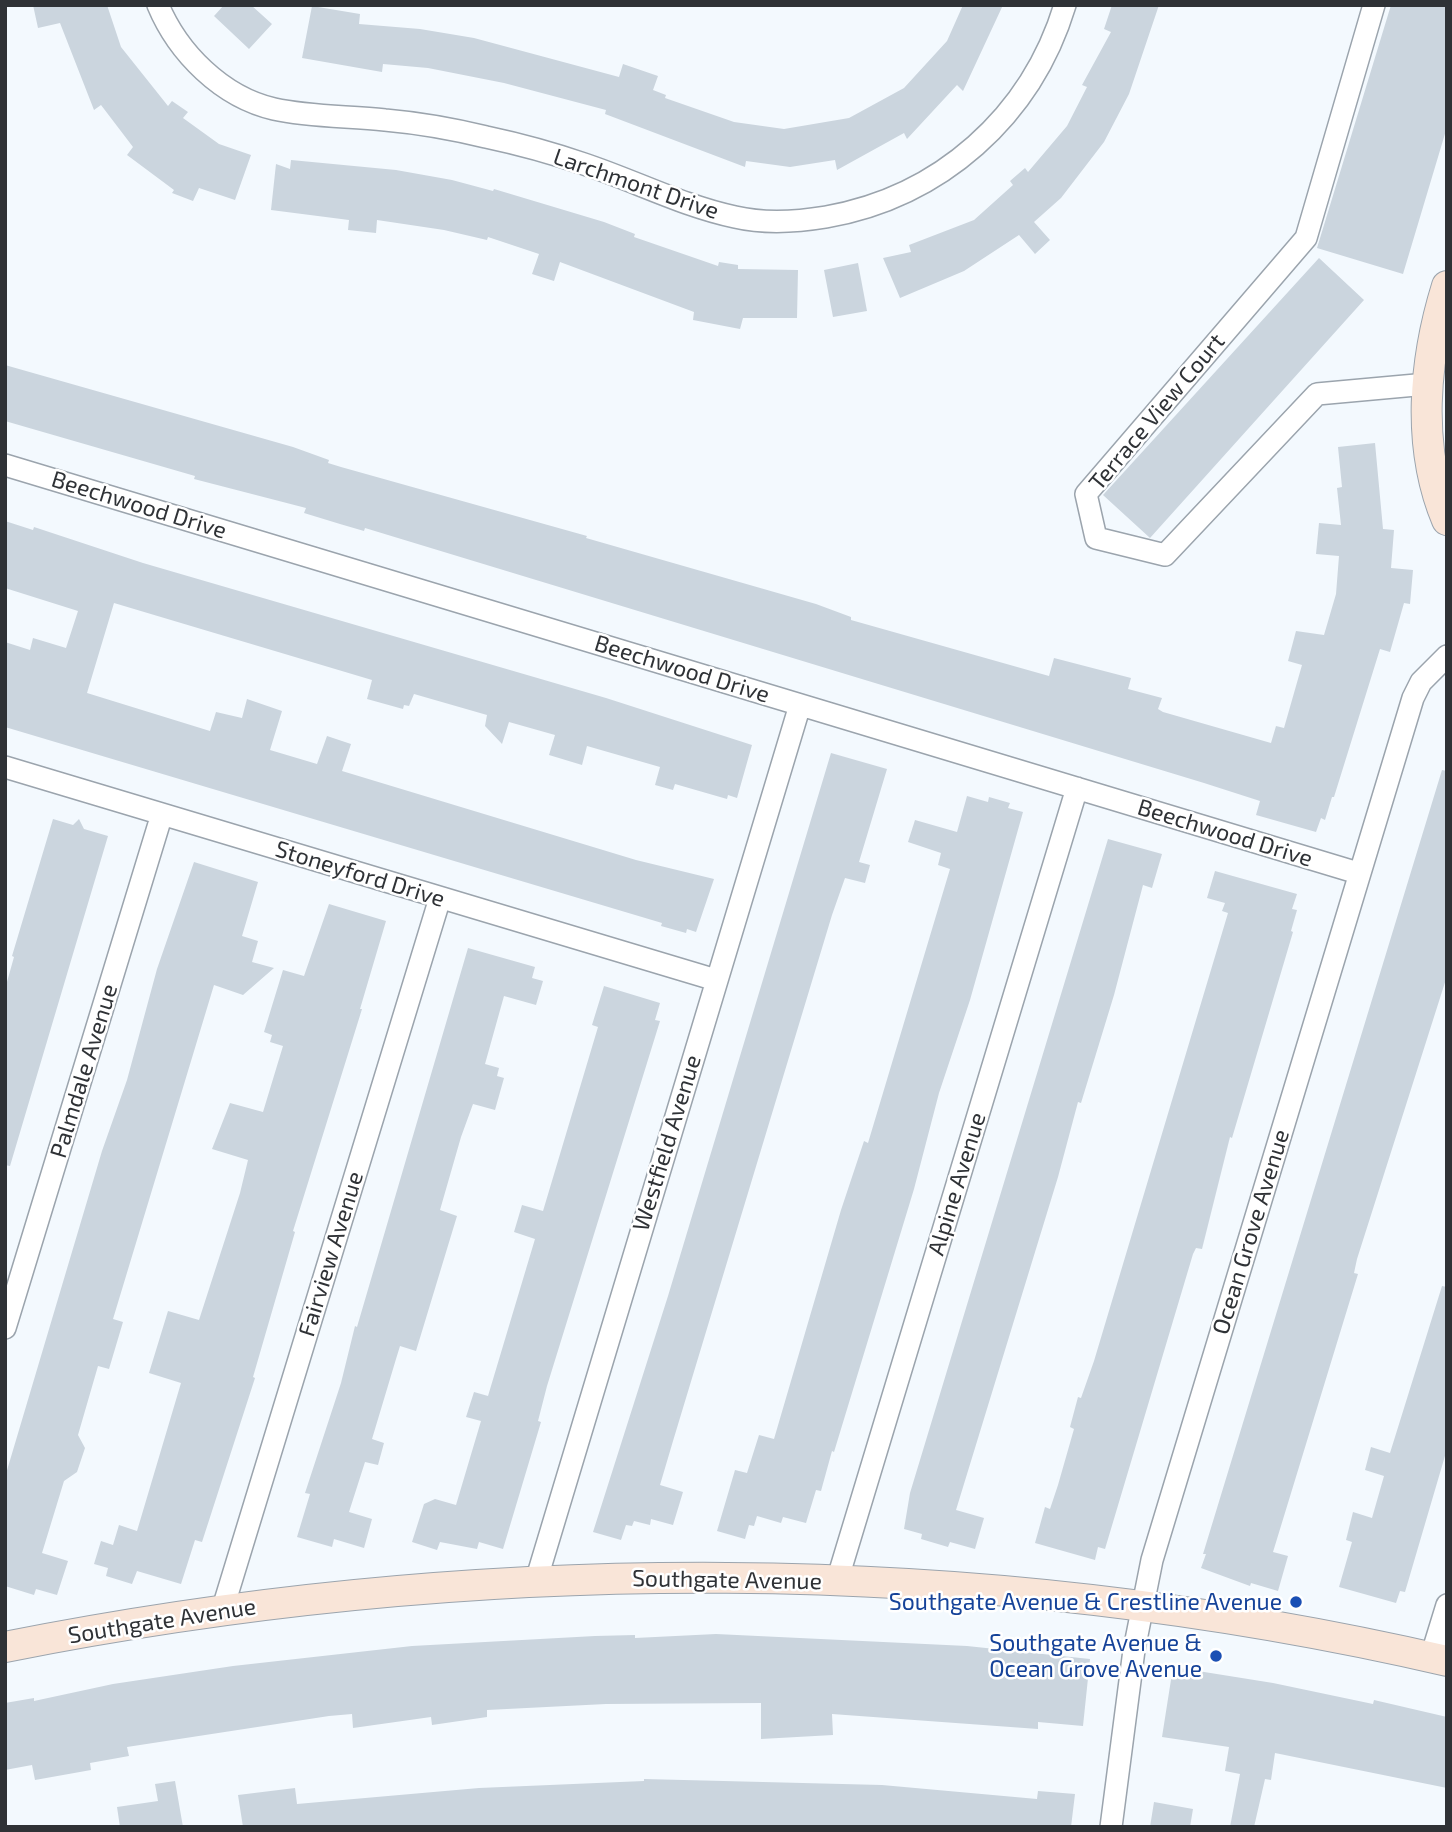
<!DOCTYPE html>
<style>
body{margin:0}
#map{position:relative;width:1452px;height:1832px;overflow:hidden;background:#f3f9fe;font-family:"Exo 2",sans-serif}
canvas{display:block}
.frame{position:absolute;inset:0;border:7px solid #2f3236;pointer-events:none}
</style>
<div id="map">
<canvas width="1452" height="1832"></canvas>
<div class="frame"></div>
</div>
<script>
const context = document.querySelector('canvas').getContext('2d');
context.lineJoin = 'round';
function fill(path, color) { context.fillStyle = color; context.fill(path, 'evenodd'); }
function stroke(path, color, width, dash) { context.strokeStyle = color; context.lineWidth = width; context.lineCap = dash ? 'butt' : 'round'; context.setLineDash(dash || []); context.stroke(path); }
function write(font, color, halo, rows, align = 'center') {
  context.font = font + ' "Exo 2",sans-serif'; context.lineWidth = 5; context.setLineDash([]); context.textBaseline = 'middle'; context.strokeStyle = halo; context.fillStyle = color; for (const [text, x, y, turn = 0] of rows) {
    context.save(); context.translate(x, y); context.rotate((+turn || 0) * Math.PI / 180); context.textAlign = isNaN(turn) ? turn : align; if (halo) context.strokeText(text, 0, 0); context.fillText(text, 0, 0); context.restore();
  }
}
fill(new Path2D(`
 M 33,5 L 107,5 L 121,47 L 168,106 L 172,101 L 188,112 L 183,118 L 219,144 L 251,155 L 235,200 L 199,188 L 193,201 L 172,193 L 174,190 L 127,155 L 133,147 L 101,105 L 94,110 L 60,23 L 38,28 Z
 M 224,5 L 251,5 L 272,24 L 249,49 L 214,16 Z
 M 963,5 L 1003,5 L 963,91 L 957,85 L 907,139 L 904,133 L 837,170 L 835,160 L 790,167 L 746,161 L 745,167 L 605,114 L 606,110 L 504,83 L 428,68 L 383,64 L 382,72 L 302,58 L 312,6 L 360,14 L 359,24 L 420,29 L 474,38 L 619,77 L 623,64 L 658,76 L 653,90 L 666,95 L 665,98 L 734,122 L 784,129 L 849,118 L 904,88 L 947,41 Z
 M 1112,5 L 1159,5 L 1129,94 L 1104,142 L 1061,198 L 1034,222 L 1050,240 L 1035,254 L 1019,235 L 964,271 L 900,298 L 883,258 L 911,252 L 909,245 L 974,220 L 1013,185 L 1010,181 L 1025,168 L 1028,172 L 1067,126 L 1087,87 L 1082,85 L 1111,32 L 1104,29 Z
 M 1391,5 L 1447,5 L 1447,127 L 1403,274 L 1317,248 Z
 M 291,160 L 396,170 L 452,180 L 493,191 L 494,189 L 604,222 L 635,234 L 634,237 L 718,266 L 719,262 L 738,265 L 738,269 L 798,270 L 797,318 L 743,318 L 740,329 L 693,320 L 694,312 L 560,262 L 554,281 L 532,274 L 539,254 L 488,237 L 487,240 L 444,230 L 377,220 L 376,233 L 348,230 L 349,220 L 271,210 L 276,164 L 290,169 Z
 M 1319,258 L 1364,300 L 1150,538 L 1103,495 Z
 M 858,263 L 867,311 L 833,317 L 824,270 Z
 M 5,365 L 293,447 L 329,460 L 328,463 L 341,467 L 587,536 L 586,538 L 816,604 L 851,617 L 851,620 L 1049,676 L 1054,658 L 1131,678 L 1128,689 L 1162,698 L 1158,709 L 1163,712 L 1271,743 L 1276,726 L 1284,728 L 1302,665 L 1288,661 L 1296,631 L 1324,635 L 1336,594 L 1339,556 L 1316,554 L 1319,523 L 1341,525 L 1337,488 L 1342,487 L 1338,447 L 1375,443 L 1383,529 L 1394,530 L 1391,568 L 1413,570 L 1410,604 L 1404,603 L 1390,652 L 1380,649 L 1334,797 L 1332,797 L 1325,820 L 1321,818 L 1316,832 L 1256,815 L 1260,801 L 1204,783 L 365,528 L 364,531 L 340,524 L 304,513 L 306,508 L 194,479 L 195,476 L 5,421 Z
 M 5,521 L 33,530 L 34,527 L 143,563 L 606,698 L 752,745 L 737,798 L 728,795 L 727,799 L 675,784 L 673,790 L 655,785 L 660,767 L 587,746 L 582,765 L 549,755 L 555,735 L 509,722 L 502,744 L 485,726 L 487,715 L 414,694 L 409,706 L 404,705 L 403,709 L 367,699 L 372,680 L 114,603 L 87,693 L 210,731 L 216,712 L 242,718 L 247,699 L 282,711 L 270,750 L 317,764 L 327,736 L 351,744 L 342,771 L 636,860 L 714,879 L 696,932 L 687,929 L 686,933 L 661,926 L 662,923 L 5,727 L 5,642 L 30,650 L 33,638 L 66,648 L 78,611 L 5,588 Z
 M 831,753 L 887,769 L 859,862 L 870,865 L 865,883 L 845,878 L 832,915 L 673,1441 L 660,1485 L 683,1492 L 673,1525 L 651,1519 L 650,1525 L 634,1521 L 632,1526 L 626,1525 L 621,1540 L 593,1532 L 668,1296 Z
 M 1442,770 L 1447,771 L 1447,976 L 1357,1259 L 1354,1273 L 1358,1274 L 1273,1552 L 1288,1556 L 1278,1591 L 1251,1583 L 1250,1586 L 1201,1568 L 1206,1554 L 1203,1554 Z
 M 967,796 L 988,802 L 989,797 L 1010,803 L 1008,808 L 1023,812 L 970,1000 L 939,1093 L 914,1189 L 834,1452 L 832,1451 L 821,1491 L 816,1490 L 806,1523 L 783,1517 L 781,1523 L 757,1516 L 754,1526 L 749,1525 L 745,1539 L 717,1531 L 735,1470 L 747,1473 L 759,1435 L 774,1439 L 841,1210 L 864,1141 L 868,1143 L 950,869 L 938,865 L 941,853 L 908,842 L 915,820 L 957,832 Z
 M 53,819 L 73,825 L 79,819 L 84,829 L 108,836 L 10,1166 L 5,1165 L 5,989 L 14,957 L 12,956 Z
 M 1108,839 L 1162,854 L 1152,888 L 1143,885 L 1114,995 L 1081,1103 L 1078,1102 L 1058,1177 L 956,1510 L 984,1518 L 975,1549 L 950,1542 L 948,1547 L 921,1539 L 922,1534 L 904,1529 L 910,1493 Z
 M 194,862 L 258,882 L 242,936 L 258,941 L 252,962 L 274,968 L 243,995 L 214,985 L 113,1319 L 123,1322 L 109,1369 L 98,1366 L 78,1435 L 85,1448 L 77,1472 L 64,1481 L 42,1553 L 68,1561 L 57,1595 L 36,1589 L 34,1595 L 5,1586 L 5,1477 L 102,1151 L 127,1080 L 157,969 Z
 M 1215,871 L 1297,894 L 1292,909 L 1297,910 L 1291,931 L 1293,932 L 1232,1138 L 1230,1137 L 1202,1249 L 1196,1248 L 1193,1254 L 1105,1549 L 1098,1547 L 1095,1560 L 1035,1543 L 1045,1507 L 1050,1509 L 1058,1485 L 1074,1429 L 1070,1427 L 1078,1397 L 1081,1398 L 1094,1361 L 1228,913 L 1222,911 L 1225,903 L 1207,898 Z
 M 329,904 L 386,921 L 360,1009 L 362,1009 L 293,1231 L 295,1232 L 253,1377 L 255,1378 L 202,1542 L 195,1540 L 181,1584 L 137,1571 L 132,1584 L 106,1576 L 108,1568 L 94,1564 L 101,1541 L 113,1545 L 119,1525 L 137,1531 L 181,1383 L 149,1373 L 168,1311 L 199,1320 L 240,1193 L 248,1160 L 212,1149 L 230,1103 L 263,1112 L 283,1046 L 270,1042 L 272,1035 L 264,1032 L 283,970 L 304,976 Z
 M 468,948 L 535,967 L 532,978 L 543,981 L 536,1005 L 504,996 L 485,1064 L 499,1068 L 497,1076 L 504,1078 L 495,1110 L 473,1104 L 461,1137 L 440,1210 L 457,1216 L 416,1351 L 400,1346 L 396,1359 L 372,1439 L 384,1443 L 378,1465 L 365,1462 L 349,1512 L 372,1519 L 364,1548 L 334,1539 L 332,1547 L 297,1537 L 310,1494 L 305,1493 L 341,1383 L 355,1326 L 357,1327 Z
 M 604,986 L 660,1003 L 655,1020 L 660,1021 L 547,1386 L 538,1421 L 541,1422 L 503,1549 L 479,1542 L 477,1549 L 440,1542 L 437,1550 L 412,1542 L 424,1504 L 435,1499 L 456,1505 L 481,1421 L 466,1417 L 474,1392 L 488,1396 L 535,1239 L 514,1232 L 522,1205 L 543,1211 L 598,1027 L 592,1025 Z
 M 1442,1286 L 1447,1287 L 1447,1449 L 1405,1592 L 1400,1591 L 1396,1603 L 1339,1587 L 1352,1542 L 1346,1540 L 1353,1512 L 1372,1518 L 1384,1476 L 1365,1470 L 1371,1447 L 1390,1453 Z
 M 716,1634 L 967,1646 L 1090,1659 L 1083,1726 L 1038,1722 L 1038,1729 L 832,1714 L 833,1735 L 761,1739 L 761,1703 L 606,1704 L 487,1710 L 487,1717 L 432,1725 L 431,1717 L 353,1728 L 352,1714 L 329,1716 L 127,1747 L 129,1756 L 90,1763 L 91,1770 L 35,1780 L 32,1765 L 5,1770 L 5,1703 L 34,1698 L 34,1701 L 113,1684 L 233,1666 L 412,1646 L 595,1636 L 635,1635 L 635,1638 Z
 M 1173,1667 L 1273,1683 L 1373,1704 L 1374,1700 L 1447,1717 L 1447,1788 L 1275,1753 L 1271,1780 L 1265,1779 L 1254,1827 L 1230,1827 L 1240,1774 L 1225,1771 L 1229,1747 L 1162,1737 Z
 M 644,1779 L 882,1785 L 1037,1799 L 1038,1791 L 1075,1794 L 1071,1827 L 243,1827 L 238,1795 L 295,1788 L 297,1804 L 479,1788 L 644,1781 Z
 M 175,1781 L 183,1827 L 120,1827 L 117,1807 L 158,1801 L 155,1784 Z
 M 1154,1802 L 1193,1809 L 1190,1827 L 1150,1827 Z`), '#cbd5de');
const street = new Path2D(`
 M 158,5 C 178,53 222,97 274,109 C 310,117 349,116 385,120 C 419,123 453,129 486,137 C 519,144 552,153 584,164 C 635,181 683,206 735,217 C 765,224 796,222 826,217 C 940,197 1031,117 1065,5
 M 1374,5 L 1306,238 L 1086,494 L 1096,538 L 1165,555 L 1317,394 L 1427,384
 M 5,465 L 1358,873
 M 5,767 L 716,980
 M 5,1328 L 162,814
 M 536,1581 L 800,705
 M 837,1581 L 1077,788
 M 222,1611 L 440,898
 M 1431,1657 L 1447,1605
 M 1111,1827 L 1134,1650 L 1152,1560 L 1413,698 L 1421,682 L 1447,656`);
const secondary = new Path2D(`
 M 1447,286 C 1424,360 1416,446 1447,520
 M 5,1647 C 479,1553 975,1552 1447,1661`);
stroke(street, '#9ba4ad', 24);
stroke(secondary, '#9ba4ad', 32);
stroke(street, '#fff', 21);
stroke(secondary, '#f9e5d8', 30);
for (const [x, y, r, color] of [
 [1296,1602,7,"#1a4fb4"],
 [1216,1656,7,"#1a4fb4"]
]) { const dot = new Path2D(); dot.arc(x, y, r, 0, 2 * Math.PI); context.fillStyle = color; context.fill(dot); stroke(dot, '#fff', 2.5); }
write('23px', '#2f3236', '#fff', [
 ["Larchmont Drive",636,184,19],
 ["Terrace View Court",1157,412,-50],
 ["Beechwood Drive",139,505,17],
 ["Beechwood Drive",682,669,17],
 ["Beechwood Drive",1225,833,17],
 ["Stoneyford Drive",360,874,17],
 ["Palmdale Avenue",84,1071,-73],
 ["Westfield Avenue",667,1143,-73],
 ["Alpine Avenue",957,1184,-73],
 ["Ocean Grove Avenue",1251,1232,-73],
 ["Fairview Avenue",331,1254,-73],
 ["Southgate Avenue",727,1580,1],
 ["Southgate Avenue",162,1621,-9]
]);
write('23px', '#164399', '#fff', [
 ["Southgate Avenue & Crestline Avenue",1282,1602],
 ["Southgate Avenue &",1202,1643],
 ["Ocean Grove Avenue",1202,1669]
], 'right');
</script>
